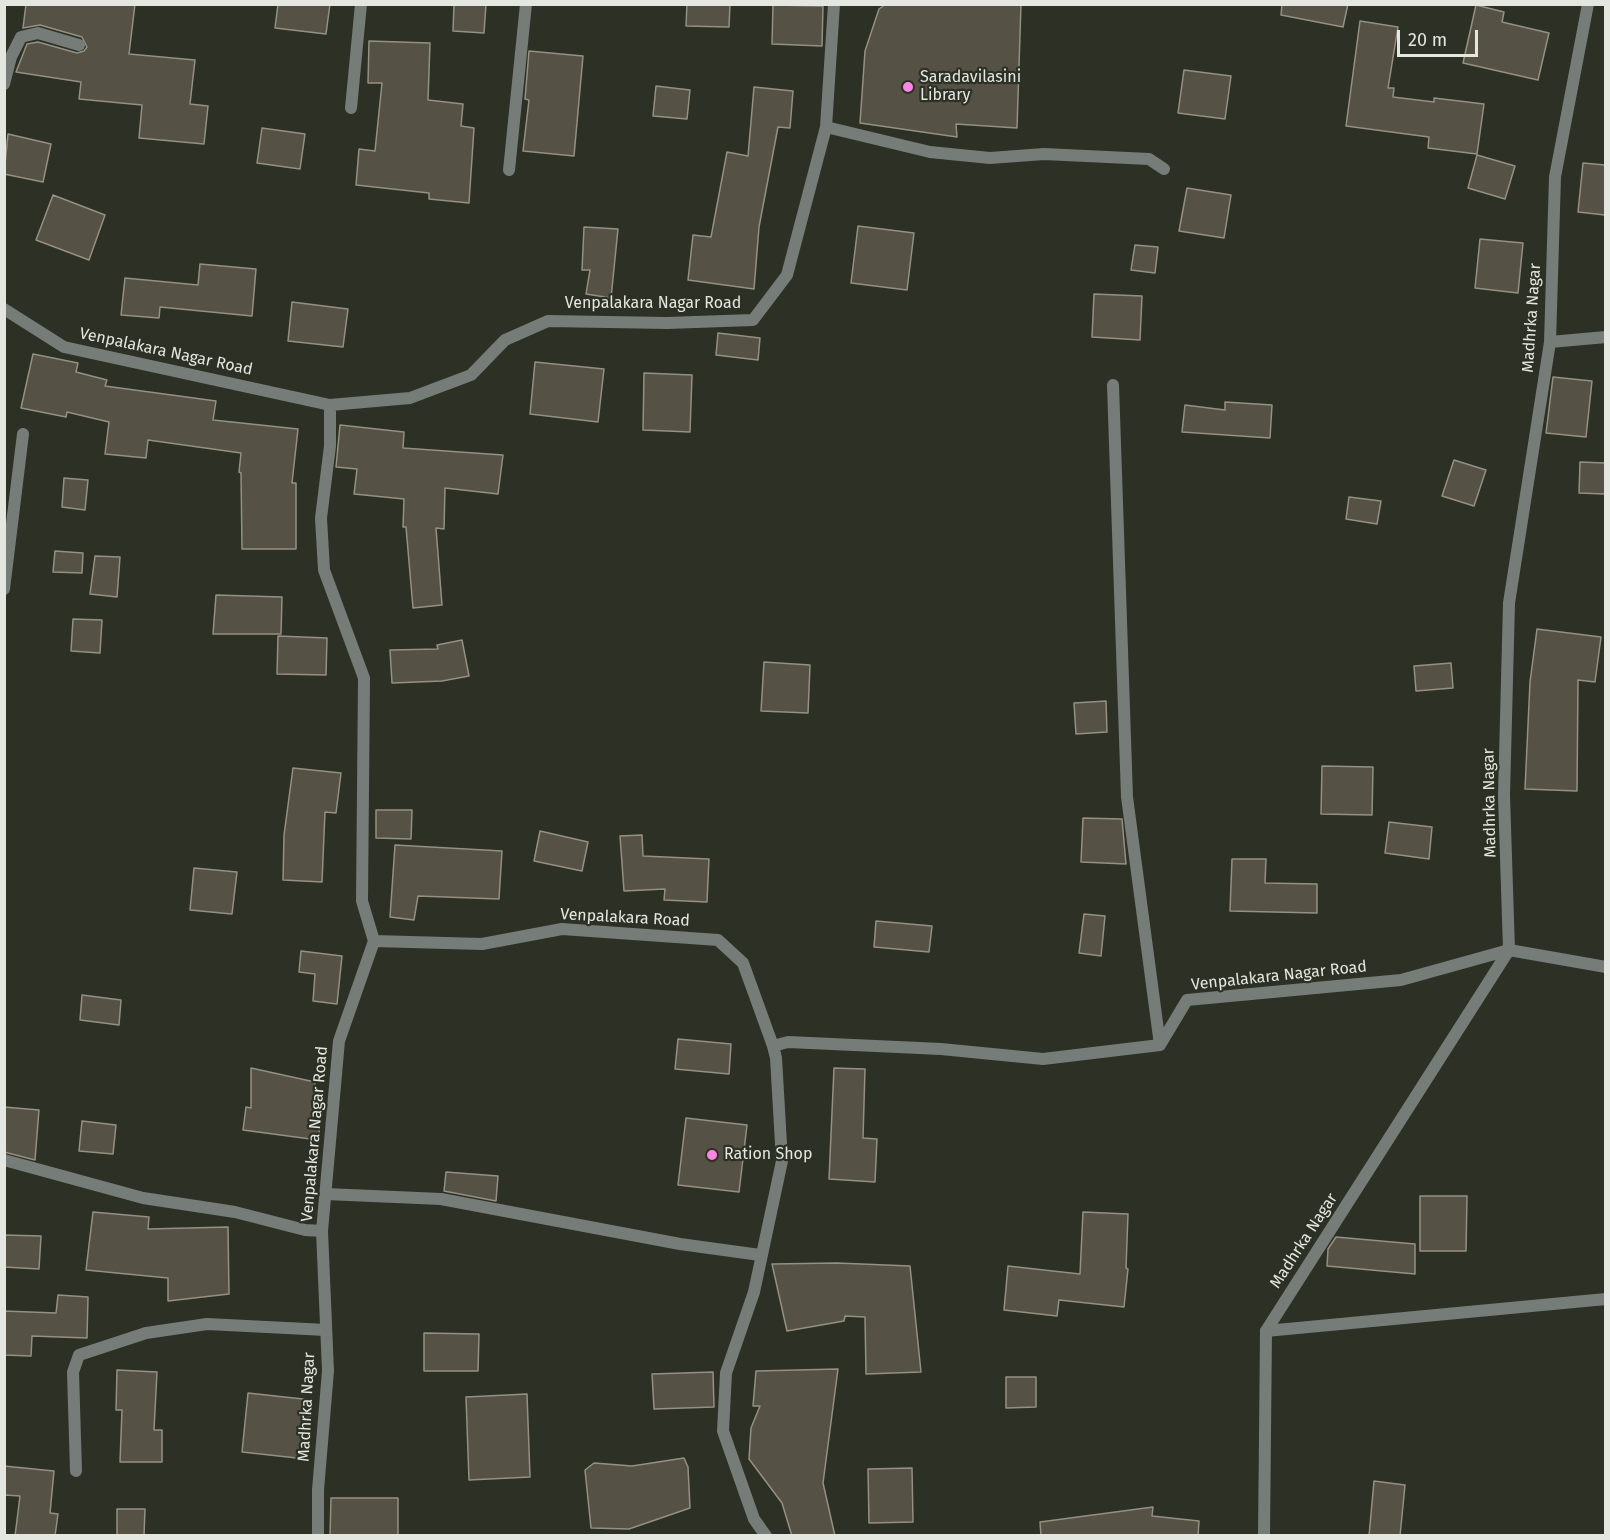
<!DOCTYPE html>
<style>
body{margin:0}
#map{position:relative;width:1610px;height:1540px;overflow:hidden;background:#2c3025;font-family:"Fira Sans",sans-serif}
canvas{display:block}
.frame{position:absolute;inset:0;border:6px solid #e4e7df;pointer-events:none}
.scale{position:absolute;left:1397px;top:30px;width:81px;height:27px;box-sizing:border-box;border:3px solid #e4e7df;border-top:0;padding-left:8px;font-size:18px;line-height:21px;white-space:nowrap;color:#e4e7df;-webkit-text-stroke:4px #2c3025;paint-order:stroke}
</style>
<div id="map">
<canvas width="1610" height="1540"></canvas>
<div class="frame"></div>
<div class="scale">20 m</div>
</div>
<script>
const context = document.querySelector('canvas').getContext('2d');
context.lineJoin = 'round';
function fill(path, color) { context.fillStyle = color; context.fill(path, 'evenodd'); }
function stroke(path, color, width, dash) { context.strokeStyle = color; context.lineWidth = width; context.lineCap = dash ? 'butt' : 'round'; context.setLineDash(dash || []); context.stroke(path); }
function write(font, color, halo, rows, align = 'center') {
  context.font = font + ' "Fira Sans",sans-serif'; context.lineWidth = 4.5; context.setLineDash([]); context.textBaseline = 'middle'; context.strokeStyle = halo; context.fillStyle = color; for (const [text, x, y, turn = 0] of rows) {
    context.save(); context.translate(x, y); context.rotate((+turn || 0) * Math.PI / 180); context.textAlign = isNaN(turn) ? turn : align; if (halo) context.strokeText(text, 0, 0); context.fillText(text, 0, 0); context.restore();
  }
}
const building = new Path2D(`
 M 26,4 L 135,4 L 129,54 L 195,60 L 190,104 L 208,106 L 204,144 L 139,138 L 142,105 L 79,99 L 81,82 L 16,72 L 27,44 L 38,42 L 77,53 L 84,51 L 87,47 L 82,37 L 40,25 L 23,28 Z
 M 278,4 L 330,4 L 326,34 L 275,28 Z
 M 454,4 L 486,4 L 484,33 L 453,31 Z
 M 687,4 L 730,4 L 729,27 L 686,26 Z
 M 886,4 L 1021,4 L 1017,128 L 956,124 L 957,137 L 860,123 L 865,51 L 879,9 Z
 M 1282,4 L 1348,4 L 1343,27 L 1281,15 Z
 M 773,5 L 823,6 L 822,46 L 772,44 Z
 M 1476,5 L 1504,12 L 1502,22 L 1549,33 L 1538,80 L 1463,63 Z
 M 1360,21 L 1398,27 L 1388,88 L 1394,88 L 1393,97 L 1434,102 L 1434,98 L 1484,104 L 1477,154 L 1428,148 L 1429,137 L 1346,126 Z
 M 369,41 L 430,43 L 428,100 L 463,104 L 461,126 L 474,128 L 469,203 L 429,199 L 429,193 L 356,185 L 359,149 L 375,151 L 382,83 L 368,83 Z
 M 529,51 L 583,56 L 574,156 L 523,151 L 529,100 L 525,99 Z
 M 1184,70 L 1231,76 L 1225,119 L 1178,113 Z
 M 656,86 L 690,90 L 687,119 L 653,116 Z
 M 754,87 L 793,91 L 790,128 L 778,127 L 759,227 L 754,289 L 688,280 L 693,235 L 711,237 L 727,152 L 748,156 Z
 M 262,128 L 305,134 L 300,169 L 257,163 Z
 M 8,134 L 51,144 L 43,182 L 4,174 Z
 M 1477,155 L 1515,166 L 1505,199 L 1468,188 Z
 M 1583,163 L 1605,165 L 1605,215 L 1578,212 Z
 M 1187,188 L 1231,195 L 1224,238 L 1179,231 Z
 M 53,195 L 105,215 L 89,260 L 36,240 Z
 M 858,226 L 914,233 L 907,290 L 851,283 Z
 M 584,227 L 618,229 L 611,298 L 586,294 L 590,270 L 582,270 Z
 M 1480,239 L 1523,243 L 1518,293 L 1475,288 Z
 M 1135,245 L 1158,247 L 1155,273 L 1131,270 Z
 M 200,264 L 256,269 L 252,316 L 160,307 L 159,318 L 121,315 L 125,278 L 198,285 Z
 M 1094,294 L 1142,296 L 1140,340 L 1092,337 Z
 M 292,302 L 348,309 L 343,347 L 288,341 Z
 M 718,333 L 760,338 L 758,360 L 716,355 Z
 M 33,354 L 78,363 L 76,372 L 107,380 L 105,386 L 216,401 L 213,420 L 298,429 L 292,483 L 296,483 L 296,549 L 242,549 L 241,473 L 239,472 L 241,453 L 148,440 L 146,458 L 105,454 L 109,422 L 67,412 L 66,417 L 21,408 Z
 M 535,362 L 604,369 L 598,422 L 530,414 Z
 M 644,373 L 692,375 L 690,432 L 643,430 Z
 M 1553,377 L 1592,381 L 1586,437 L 1546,433 Z
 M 1225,402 L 1272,405 L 1270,438 L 1182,432 L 1185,405 L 1225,410 Z
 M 340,425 L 404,432 L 403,448 L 503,455 L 498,494 L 445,488 L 444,529 L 436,528 L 442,605 L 413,608 L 406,527 L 403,527 L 404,499 L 354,494 L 357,469 L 336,467 Z
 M 1454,460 L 1486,470 L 1474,506 L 1442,496 Z
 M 1580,462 L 1605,463 L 1605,494 L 1579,493 Z
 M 64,478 L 88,480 L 85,510 L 62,507 Z
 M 1349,497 L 1381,501 L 1377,524 L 1346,519 Z
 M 55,551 L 83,553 L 82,573 L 53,572 Z
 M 95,556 L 120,557 L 117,597 L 90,594 Z
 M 216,595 L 282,597 L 281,634 L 213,634 Z
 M 73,619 L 102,620 L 100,653 L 71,651 Z
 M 1537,629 L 1601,637 L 1595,682 L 1578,680 L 1577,791 L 1525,789 L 1530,682 Z
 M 278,636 L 327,638 L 326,675 L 277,674 Z
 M 462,640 L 469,676 L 442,681 L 392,683 L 390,650 L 438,649 L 437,645 Z
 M 764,662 L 810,665 L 808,713 L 761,711 Z
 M 1451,663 L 1453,688 L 1416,691 L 1414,666 Z
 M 1106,701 L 1107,732 L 1076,734 L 1074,703 Z
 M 1322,766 L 1373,767 L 1372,815 L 1321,814 Z
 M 293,768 L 341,773 L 336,813 L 325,812 L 322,882 L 283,880 L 284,835 Z
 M 376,810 L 412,810 L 411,839 L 376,838 Z
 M 1083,818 L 1122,819 L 1126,864 L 1081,862 Z
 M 1389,822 L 1432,827 L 1429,859 L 1385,853 Z
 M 540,831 L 588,842 L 582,871 L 534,861 Z
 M 642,835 L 643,856 L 709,859 L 707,902 L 664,900 L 665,889 L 624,891 L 620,836 Z
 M 395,845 L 502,851 L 499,899 L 418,896 L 414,920 L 390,917 Z
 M 1232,859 L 1266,859 L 1265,883 L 1317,884 L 1317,913 L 1230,911 Z
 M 194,868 L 237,872 L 232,914 L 190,910 Z
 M 1084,914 L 1105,916 L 1101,956 L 1079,953 Z
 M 876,921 L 932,926 L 929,952 L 874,947 Z
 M 301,951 L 342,956 L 337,1004 L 313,1001 L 315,974 L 299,972 Z
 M 82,995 L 121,1000 L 119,1025 L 80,1020 Z
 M 678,1039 L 731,1044 L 729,1074 L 675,1069 Z
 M 251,1068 L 315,1082 L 313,1116 L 321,1117 L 318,1140 L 243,1130 L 246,1107 L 251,1108 Z
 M 834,1068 L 865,1069 L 863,1138 L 877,1139 L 875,1182 L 829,1179 Z
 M 4,1107 L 39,1110 L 35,1160 L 4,1152 Z
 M 686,1118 L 747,1125 L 739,1192 L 678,1185 Z
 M 82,1121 L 116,1125 L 113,1154 L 79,1151 Z
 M 446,1172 L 498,1176 L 496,1201 L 444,1191 Z
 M 1420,1196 L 1467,1196 L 1466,1251 L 1420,1251 Z
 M 93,1212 L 149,1217 L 148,1229 L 228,1227 L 229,1294 L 168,1301 L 168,1278 L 86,1270 Z
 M 1083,1212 L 1128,1214 L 1126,1268 L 1128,1269 L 1124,1307 L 1059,1300 L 1057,1316 L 1004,1310 L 1008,1266 L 1080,1274 Z
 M 4,1235 L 41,1236 L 39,1269 L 4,1267 Z
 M 1336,1237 L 1415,1244 L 1415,1274 L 1327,1266 L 1328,1249 Z
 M 837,1263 L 910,1266 L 921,1372 L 866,1374 L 865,1317 L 845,1316 L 844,1321 L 787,1331 L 772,1264 Z
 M 58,1295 L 88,1297 L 87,1338 L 32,1336 L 31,1356 L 4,1355 L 4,1311 L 56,1313 Z
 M 424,1333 L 479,1334 L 478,1371 L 424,1371 Z
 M 838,1369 L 823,1483 L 835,1536 L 792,1536 L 782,1503 L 749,1459 L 751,1428 L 760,1406 L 753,1406 L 756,1371 Z
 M 117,1370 L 157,1372 L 154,1430 L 162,1430 L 162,1462 L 120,1462 L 122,1410 L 116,1410 Z
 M 713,1372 L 714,1407 L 654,1409 L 652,1374 Z
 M 1006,1377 L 1036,1377 L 1036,1407 L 1006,1408 Z
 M 248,1393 L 312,1400 L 306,1459 L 242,1452 Z
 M 527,1394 L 530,1477 L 469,1480 L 466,1397 Z
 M 684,1458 L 688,1467 L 690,1508 L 629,1529 L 591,1528 L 585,1470 L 594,1463 L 632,1466 Z
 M 4,1466 L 54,1471 L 50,1513 L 58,1514 L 55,1536 L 15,1536 L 20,1496 L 4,1495 Z
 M 912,1468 L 913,1522 L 869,1523 L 868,1469 Z
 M 1374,1481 L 1405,1485 L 1400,1536 L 1369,1536 Z
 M 331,1498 L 398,1498 L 398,1536 L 330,1536 Z
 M 1153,1507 L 1152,1516 L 1199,1521 L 1198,1536 L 1041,1536 L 1040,1522 Z
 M 117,1509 L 145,1509 L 144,1536 L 117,1536 Z`);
fill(building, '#555145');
stroke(building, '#949183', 1.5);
stroke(new Path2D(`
 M 4,84 L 11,57 L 21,37 L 38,33 L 79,45
 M 351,108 L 361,4
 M 826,127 L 930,152 L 990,158 L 1044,154 L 1149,159 L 1164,169
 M 509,170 L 526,4
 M 4,309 L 64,347 L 330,405
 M 1550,342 L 1606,337
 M 1113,385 L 1127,797 L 1160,1045
 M 4,589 L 23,434
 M 374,941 L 482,944 L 562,929 L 718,940 L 743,963 L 773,1046
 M 4,1160 L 143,1198 L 235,1212 L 305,1230 L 322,1231 L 339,1041 L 374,941 L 362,901 L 364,678 L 324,570 L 321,518 L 330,446 L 330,405 L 410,398 L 471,375 L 505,340 L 548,321 L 667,323 L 753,320 L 787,275 L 826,127 L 834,4
 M 326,1194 L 441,1199 L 680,1244 L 760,1255
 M 1266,1331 L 1606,1299
 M 76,1471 L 73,1372 L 79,1355 L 146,1333 L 207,1324 L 326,1330
 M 318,1536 L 318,1490 L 328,1371 L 322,1231
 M 766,1536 L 754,1519 L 723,1431 L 726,1373 L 754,1292 L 782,1161 L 776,1058 L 773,1046 L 788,1042 L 941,1049 L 1043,1059 L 1160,1045 L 1187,1000 L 1401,980 L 1509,950 L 1606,967`), '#767c78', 12);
stroke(new Path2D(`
 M 1264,1536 L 1266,1331 L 1509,950 L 1504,795 L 1509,603 L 1550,342 L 1555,177 L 1588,4`), '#767c78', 12);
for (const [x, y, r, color] of [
 [908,87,6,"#fc86e4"],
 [712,1155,6,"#fc86e4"]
]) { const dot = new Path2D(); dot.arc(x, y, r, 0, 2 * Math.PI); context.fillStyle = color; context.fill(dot); stroke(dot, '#2c3025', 2); }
write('16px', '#e4e7df', '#2c3025', [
 ["Saradavilasini",920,78],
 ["Library",920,96],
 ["Ration Shop",724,1155]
], 'left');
write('16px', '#e4e7df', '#2c3025', [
 ["Venpalakara Nagar Road",653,304],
 ["Madhrka Nagar",1532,318,-86],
 ["Venpalakara Nagar Road",166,352,12],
 ["Madhrka Nagar",1490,803,-91],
 ["Venpalakara Road",625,918,3],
 ["Venpalakara Nagar Road",1279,976,-6],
 ["Venpalakara Nagar Road",315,1134,-85],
 ["Madhrka Nagar",1304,1241,-57],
 ["Madhrka Nagar",307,1407,-87]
]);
</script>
